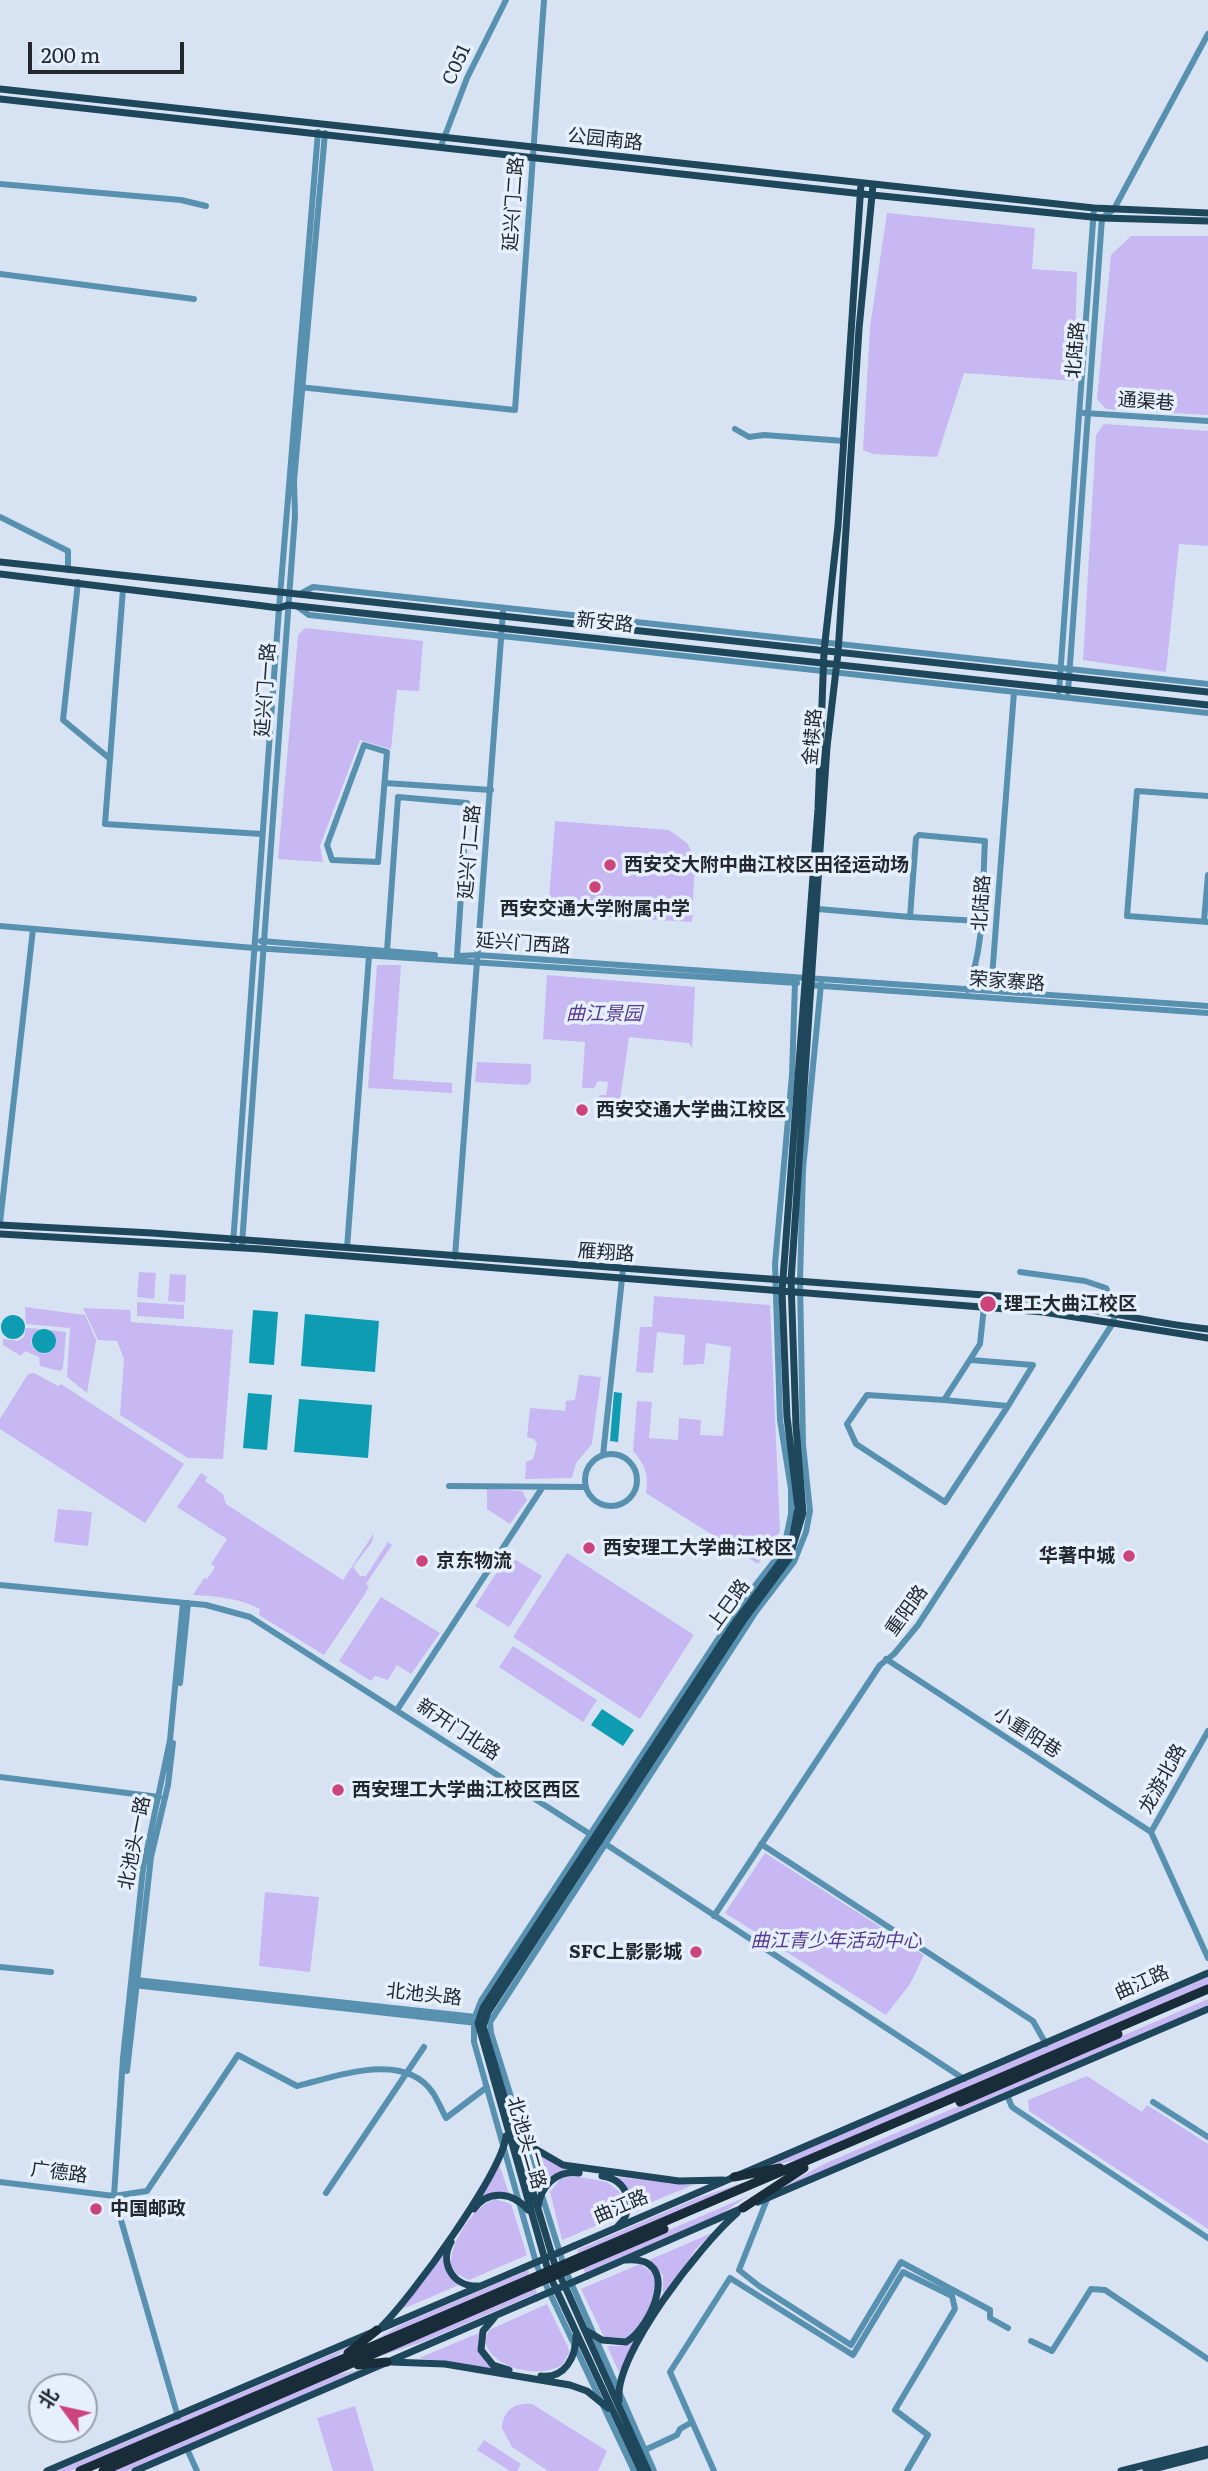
<!DOCTYPE html>
<meta charset="utf-8">
<style>
body{margin:0}
#map{position:relative;width:1208px;height:2471px;overflow:hidden;background:#d7e3f3;font-family:Literata,"Noto Sans SC",serif}
canvas{display:block}
.north{position:absolute;left:28px;top:2373px;width:70px;height:70px;box-sizing:border-box;background:#e6f0fd;border:2px solid #98a0aa;border-radius:50%;rotate:303deg;font-size:19px;font-weight:700;line-height:28px;text-align:center;color:#23282e}
.north::after{content:'';display:block;margin:auto;width:24px;height:32px;background:#cd437c;clip-path:polygon(50% 0,100% 100%,50% 72%,0 100%)}
.scale{position:absolute;left:28px;top:42px;width:156px;height:32px;box-sizing:border-box;border:4px solid #23282e;border-top:0;padding-left:9px;font-size:21px;line-height:24px;white-space:nowrap;color:#23282e;-webkit-text-stroke:5px #e6f0fd;paint-order:stroke}
</style>
<div id="map">
<canvas width="1208" height="2471"></canvas>
<div class="north">北</div>
<div class="scale">200 m</div>
</div>
<script>
const context = document.querySelector('canvas').getContext('2d');
context.lineJoin = 'round';
function fill(path, color) { context.fillStyle = color; context.fill(path, 'evenodd'); }
function stroke(path, color, width, dash) { context.strokeStyle = color; context.lineWidth = width; context.lineCap = dash ? 'butt' : 'round'; context.setLineDash(dash || []); context.stroke(path); }
function write(font, color, halo, rows, align = 'center') {
  context.font = font + ' Literata,"Noto Sans SC",serif'; context.lineWidth = 7; context.setLineDash([]); context.textBaseline = 'middle'; context.strokeStyle = halo; context.fillStyle = color; for (const [text, x, y, turn = 0] of rows) {
    context.save(); context.translate(x, y); context.rotate((+turn || 0) * Math.PI / 180); context.textAlign = isNaN(turn) ? turn : align; if (halo) context.strokeText(text, 0, 0); context.fillText(text, 0, 0); context.restore();
  }
}
fill(new Path2D(`
 M 887,213 L 1035,228 L 1032,269 L 1077,272 L 1074,381 L 964,373 L 937,457 L 873,454 L 863,450 L 870,327 Z
 M 1131,236 L 1208,236 L 1208,415 L 1106,409 L 1097,399 L 1111,255 Z
 M 1104,424 L 1208,431 L 1208,546 L 1179,544 L 1166,672 L 1083,660 L 1096,435 Z
 M 305,628 L 423,641 L 419,691 L 397,690 L 391,749 L 360,740 L 320,846 L 323,862 L 278,859 L 298,635 Z
 M 555,821 L 669,830 L 687,843 L 695,859 L 692,922 L 548,913 Z
 M 377,965 L 401,965 L 393,1079 L 452,1083 L 452,1093 L 368,1088 Z
 M 547,975 L 695,987 L 692,1048 L 689,1043 L 629,1037 L 619,1107 L 598,1106 L 599,1095 L 606,1095 L 608,1082 L 598,1081 L 594,1088 L 582,1088 L 585,1042 L 543,1039 Z
 M 477,1062 L 531,1064 L 531,1082 L 527,1085 L 475,1082 Z
 M 139,1272 L 156,1273 L 154,1299 L 137,1297 Z
 M 170,1274 L 186,1275 L 185,1302 L 168,1301 Z
 M 654,1296 L 770,1305 L 780,1531 L 758,1564 L 646,1493 C 649,1474 645,1465 633,1451 L 637,1401 L 652,1402 L 649,1438 L 678,1440 L 679,1418 L 701,1420 L 700,1435 L 723,1436 L 731,1347 L 706,1343 L 704,1364 L 683,1365 L 685,1335 L 657,1332 L 653,1373 L 636,1372 L 640,1327 L 652,1327 Z
 M 137,1302 L 184,1305 L 184,1319 L 137,1316 Z
 M 25,1307 L 85,1315 L 96,1340 L 87,1393 L 67,1377 L 70,1328 L 26,1324 Z
 M 83,1308 L 130,1310 L 131,1322 L 233,1330 L 223,1459 L 188,1458 L 120,1415 L 124,1359 L 117,1341 L 98,1340 Z
 M 26,1328 L 40,1329 C 31,1334 28,1343 36,1351 L 44,1354 L 53,1350 L 56,1343 L 50,1330 L 66,1332 L 63,1368 L 60,1371 L 40,1366 L 39,1357 L 25,1351 L 21,1356 L 3,1345 L 3,1339 L 18,1341 L 24,1337 Z
 M 34,1373 L 58,1386 L 61,1384 L 184,1464 L 145,1523 L 0,1429 L 0,1419 L 28,1374 Z
 M 579,1375 L 601,1377 L 592,1444 L 576,1463 L 572,1478 L 525,1479 L 526,1462 L 533,1459 L 537,1444 L 534,1439 L 527,1437 L 530,1408 L 565,1411 L 566,1401 L 575,1400 Z
 M 201,1473 L 207,1477 L 205,1481 L 223,1494 L 226,1504 L 343,1580 L 374,1533 L 372,1542 L 353,1567 L 360,1576 L 366,1576 L 388,1542 L 392,1545 L 366,1584 L 369,1586 L 365,1594 L 324,1655 L 259,1615 L 260,1609 C 239,1598 216,1596 193,1595 L 204,1578 L 207,1579 L 215,1567 L 211,1564 L 227,1539 L 177,1507 Z
 M 487,1489 L 522,1491 L 527,1500 L 510,1524 L 487,1509 Z
 M 58,1509 L 92,1512 L 88,1546 L 54,1542 Z
 M 567,1553 L 694,1635 L 640,1719 L 513,1637 Z
 M 508,1555 L 542,1576 L 509,1627 L 475,1606 Z
 M 381,1597 L 440,1633 L 411,1674 L 397,1665 L 388,1680 L 375,1676 L 371,1681 L 339,1661 Z
 M 513,1646 L 597,1700 L 583,1722 L 499,1667 Z
 M 765,1853 L 924,1955 L 910,1984 L 886,2015 L 725,1913 Z
 M 265,1892 L 319,1897 L 310,1972 L 259,1966 Z
 M 1208,1977 L 1208,1985 L 808,2157 L 764,2168 Z
 M 1208,1999 L 1208,2005 L 771,2193 L 826,2163 Z
 M 1087,2076 L 1142,2112 L 1147,2105 L 1208,2144 L 1208,2229 L 1029,2111 L 1028,2100 Z
 M 536,2153 L 569,2170 L 545,2183 Z
 M 499,2164 L 509,2194 L 478,2200 L 477,2200 Z
 M 575,2176 L 607,2182 L 620,2192 L 623,2207 L 619,2216 L 562,2240 L 550,2192 L 561,2178 Z
 M 615,2177 L 693,2185 L 630,2211 L 631,2205 Z
 M 742,2183 L 742,2185 L 579,2255 L 577,2250 L 697,2198 Z
 M 748,2196 L 721,2214 L 585,2273 L 583,2267 Z
 M 495,2199 L 511,2204 L 527,2255 L 469,2280 L 457,2274 L 451,2265 C 449,2244 474,2205 495,2199 Z
 M 712,2233 L 696,2249 L 663,2298 L 663,2275 L 649,2260 Z
 M 443,2249 L 446,2271 L 459,2285 L 400,2310 Z
 M 640,2264 L 656,2275 C 654,2301 647,2321 626,2338 L 604,2337 L 581,2289 Z
 M 528,2270 L 530,2276 L 372,2342 L 402,2324 Z
 M 535,2287 L 537,2293 L 423,2342 L 377,2357 Z
 M 547,2304 L 568,2347 L 569,2353 L 562,2365 C 540,2379 491,2369 485,2341 L 489,2330 Z
 M 479,2333 L 478,2345 L 497,2370 L 419,2358 Z
 M 638,2338 L 619,2372 L 607,2346 L 624,2346 Z
 M 348,2347 L 333,2359 L 127,2448 L 70,2471 L 57,2471 Z
 M 359,2370 L 128,2471 L 110,2471 L 330,2376 Z
 M 532,2404 L 607,2451 L 598,2471 L 548,2471 L 512,2447 L 502,2428 C 503,2411 514,2402 532,2404 Z
 M 355,2406 L 374,2471 L 333,2471 L 317,2418 Z
 M 484,2440 L 521,2464 L 517,2471 L 510,2471 L 477,2450 Z`), '#c7b7f2');
fill(new Path2D(`
 M 253,1310 L 278,1312 L 274,1365 L 249,1363 Z
 M 305,1314 L 379,1321 L 375,1372 L 301,1366 Z
 M1 1327a12 12 0 1 1 24 0a12 12 0 1 1-24 0Z
 M32 1341a12 12 0 1 1 24 0a12 12 0 1 1-24 0Z
 M 614,1392 L 622,1393 L 618,1442 L 610,1441 Z
 M 248,1393 L 272,1395 L 267,1450 L 243,1448 Z
 M 299,1399 L 372,1405 L 368,1458 L 294,1452 Z
 M 602,1709 L 634,1730 L 623,1746 L 591,1725 Z`), '#0e9cb3');
stroke(new Path2D(`
 M 441,146 L 467,78 L 506,0
 M 0,184 L 181,200 L 206,206
 M 0,274 L 194,299
 M 299,387 L 515,410 L 544,0
 M 1084,413 L 1208,421
 M 735,429 L 749,437 L 764,435 L 844,441
 M 0,517 L 68,551 L 68,570
 M 78,582 L 63,720 L 109,758
 M 123,589 L 105,824 L 262,834
 M 300,594 L 313,587 L 1208,684
 M 298,607 L 309,615 L 1208,713
 M 1059,691 L 1094,208
 M 1068,692 L 1102,218 L 1114,209 L 1208,34
 M 364,745 L 387,752 L 378,862 L 332,860 L 327,845 Z
 M 385,783 L 491,790
 M 1208,796 L 1137,791 L 1127,916 L 1208,922
 M 818,909 L 910,917
 M 1204,921 L 1208,875
 M 0,926 L 254,948 L 797,983
 M 261,941 L 435,955
 M 387,951 L 398,797 L 467,803 L 457,956
 M 459,956 L 477,955 L 1208,1006
 M 808,985 L 1208,1013
 M 967,990 C 986,945 982,889 985,841 L 919,835 L 916,838 L 910,917 L 979,921
 M 991,990 L 1014,692
 M 0,1223 L 33,929
 M 233,1244 L 279,608 L 318,132
 M 242,1244 L 295,516 L 294,481 L 325,133
 M 347,1248 L 369,956
 M 455,1257 L 503,612
 M 984,1307 L 980,1344 L 944,1400 L 867,1395 L 847,1424 L 856,1444 L 945,1502 L 1008,1406
 M 944,1400 L 1008,1406 L 1033,1365 L 971,1360
 M585 1480a26 26 0 1 1 52 0a26 26 0 1 1-52 0Z
 M 603,1455 L 623,1269
 M 449,1486 L 586,1487
 M 0,1585 L 206,1605 L 250,1617 L 593,1836
 M 886,1659 L 1151,1832
 M 180,1683 L 188,1603
 M 397,1710 L 542,1488
 M 1208,1731 L 1151,1832 L 1208,1958
 M 0,1777 L 159,1797
 M 604,1843 L 964,2079
 M 761,1844 L 1033,2021 L 1046,2044
 M 714,1916 L 880,1665 L 894,1654 L 918,1625 L 1113,1323 L 1116,1310 L 1106,1288 L 1085,1281 L 1020,1272
 M 0,1967 L 51,1972
 M 136,1980 L 476,2017
 M 133,1985 L 477,2023
 M 127,2071 L 151,1857 L 168,1785 L 173,1743
 M 1007,2095 L 1012,2107 L 1208,2238
 M 1153,2102 L 1208,2137
 M 0,2182 L 114,2196 L 147,2191 L 238,2055 L 297,2086 C 336,2077 404,2050 433,2093 C 438,2101 442,2110 446,2118 L 487,2087
 M 326,2193 L 424,2047
 M 768,2197 L 739,2270 L 759,2286 L 851,2345 L 901,2262 L 990,2310 L 990,2318 L 1008,2328
 M 1031,2341 L 1052,2351 L 1091,2289 L 1105,2290 L 1208,2359
 M 178,2417 L 114,2196 L 123,2058 L 143,1869 L 170,1740 L 183,1603
 M 187,2449 L 197,2471
 M 645,2450 L 677,2435 L 680,2429 L 692,2422
 M 634,2471 L 537,2266 L 474,2042 L 474,2019 L 481,2001 L 743,1601 L 775,1560 L 786,1538 L 791,1514 L 791,1489 L 780,1420 L 775,1264 L 792,1075 L 795,983
 M 654,2471 L 565,2269 L 491,2033 L 490,2022 L 755,1613 L 794,1562 L 806,1532 L 810,1511 L 803,1445 L 800,1281 L 803,1169 L 821,984
 M 714,2471 L 670,2372 L 730,2278 L 853,2355 L 903,2272 L 952,2296 L 955,2309 L 895,2410 L 928,2435 L 907,2471`), '#5891b0', 6);
stroke(new Path2D(`
 M 0,89 L 1094,208 L 1208,213
 M 0,99 L 872,195 L 1102,218 L 1208,221
 M 0,562 L 1208,692
 M 0,574 L 256,605 L 279,608 L 288,605 L 1208,705
 M 0,1225 L 152,1233 L 1011,1297 C 1077,1304 1141,1322 1208,1329
 M 0,1234 L 261,1249 L 1043,1312 L 1208,1338
 M 516,2127 L 532,2147 L 563,2165 L 679,2181 L 723,2180
 M 602,2176 C 628,2179 637,2208 618,2226
 M 758,2202 L 1208,2009
 M 538,2207 C 541,2185 557,2170 579,2173
 M 474,2209 C 488,2189 513,2192 528,2210
 M 451,2242 C 439,2263 453,2287 478,2286
 M 574,2246 L 1208,1973
 M 587,2276 L 747,2206
 M 494,2318 L 483,2331 L 481,2350 L 493,2365 L 509,2370
 M 382,2326 C 411,2298 502,2173 506,2136
 M 585,2330 L 602,2340 L 626,2342 C 652,2327 683,2255 626,2260
 M 391,2362 L 445,2364 L 570,2385 L 587,2391 L 608,2408
 M 541,2376 C 565,2379 576,2357 576,2336
 M 619,2400 C 614,2354 702,2243 737,2213
 M 47,2471 L 523,2268
 M 135,2471 L 536,2298
 M 641,2471 L 549,2274 L 478,2023 L 483,2008 L 734,1624 L 780,1562 L 793,1535 L 798,1508 L 787,1417 L 782,1292 L 818,809 L 824,651 L 838,526 L 861,184
 M 648,2471 L 554,2262 L 483,2026 L 488,2012 L 743,1621 L 789,1559 L 803,1513 L 796,1426 L 791,1281 L 827,747 L 838,653 L 859,329 L 873,185
 M 1121,2471 L 1208,2449
 M 1146,2471 L 1208,2455`), '#1f475c', 7);
stroke(new Path2D(`
 M 960,2102 L 1118,2034
 M 734,2177 L 780,2168
 M 743,2208 L 804,2168
 M 579,2258 L 1208,1989
 M 582,2264 L 664,2229
 M 348,2353 L 377,2330
 M 358,2365 L 387,2362
 M 80,2471 L 528,2280
 M 103,2471 L 530,2286`), '#182d39', 9);
stroke(new Path2D(`
 M 523,2268 L 574,2246
 M 536,2298 L 587,2276`), '#1f475c', 7);
stroke(new Path2D(`
 M 528,2280 L 579,2258
 M 530,2286 L 582,2264`), '#182d39', 9);
for (const [x, y, r, color] of [
 [610,865,7,"#cd437c"],
 [595,887,7,"#cd437c"],
 [582,1110,7,"#cd437c"],
 [988,1304,9,"#cd437c"],
 [589,1548,7,"#cd437c"],
 [1129,1556,7,"#cd437c"],
 [422,1561,7,"#cd437c"],
 [338,1790,7,"#cd437c"],
 [696,1952,7,"#cd437c"],
 [96,2209,7,"#cd437c"]
]) { const dot = new Path2D(); dot.arc(x, y, r, 0, 2 * Math.PI); context.fillStyle = color; context.fill(dot); stroke(dot, '#e6f0fd', 2.5); }
write('19px', '#23282e', '#e6f0fd', [
 ["C051",457,65,-66],
 ["公园南路",605,140,6],
 ["延兴门二路",514,204,-86],
 ["北陆路",1076,350,-85],
 ["通渠巷",1146,402,4],
 ["新安路",605,623,6],
 ["延兴门一路",266,690,-86],
 ["金犊路",813,737,-85],
 ["延兴门二路",470,852,-85],
 ["北陆路",982,903,-86],
 ["延兴门西路",523,944,4],
 ["荣家寨路",1007,982,4],
 ["雁翔路",606,1253,4],
 ["上巳路",729,1605,-54],
 ["重阳路",907,1611,-54],
 ["新开门北路",458,1730,33],
 ["小重阳巷",1027,1733,33],
 ["龙游北路",1163,1779,-61],
 ["北池头一路",135,1843,-79],
 ["曲江路",1142,1983,-24],
 ["北池头路",424,1995,6],
 ["北池头二路",526,2143,74],
 ["广德路",59,2173,7],
 ["曲江路",621,2207,-23]
]);
write('bold 19px', '#23282e', '#e6f0fd', [
 ["西安交大附中曲江校区田径运动场",624,865],
 ["西安交通大学附属中学",595,909,"center"],
 ["西安交通大学曲江校区",596,1110],
 ["理工大曲江校区",1004,1304],
 ["西安理工大学曲江校区",603,1548],
 ["华著中城",1115,1556,"right"],
 ["京东物流",436,1561],
 ["西安理工大学曲江校区西区",352,1790],
 ["SFC上影影城",682,1952,"right"],
 ["中国邮政",110,2209]
], 'left');
write('italic 19px', '#583991', '#e6f0fd', [
 ["曲江景园",604,1014],
 ["曲江青少年活动中心",836,1941]
]);
</script>
